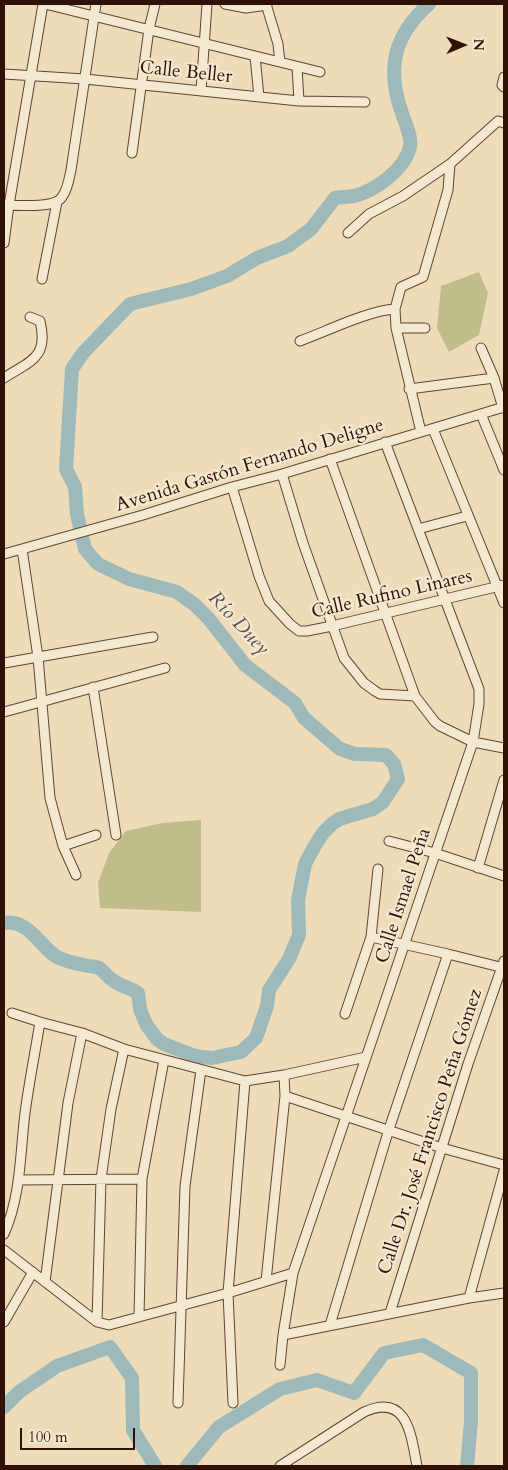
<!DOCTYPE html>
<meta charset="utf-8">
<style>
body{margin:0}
#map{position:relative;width:508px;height:1470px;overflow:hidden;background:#eedcb8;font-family:Cardo,serif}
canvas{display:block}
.frame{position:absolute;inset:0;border:5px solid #2f1105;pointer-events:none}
.north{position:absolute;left:438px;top:20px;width:50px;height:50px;-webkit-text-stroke:4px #f4e8d1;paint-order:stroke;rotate:89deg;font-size:14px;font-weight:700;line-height:20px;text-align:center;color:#2f1105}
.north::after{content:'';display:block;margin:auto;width:18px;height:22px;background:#2f1105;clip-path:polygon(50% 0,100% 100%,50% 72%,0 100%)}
.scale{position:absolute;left:20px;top:1428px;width:115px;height:22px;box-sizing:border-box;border:2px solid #2f1105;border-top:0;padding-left:6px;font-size:15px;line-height:18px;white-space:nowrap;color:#2f1105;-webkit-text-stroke:4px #f4e8d1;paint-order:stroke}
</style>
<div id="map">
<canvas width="508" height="1470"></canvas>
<div class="frame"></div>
<div class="north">N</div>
<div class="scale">100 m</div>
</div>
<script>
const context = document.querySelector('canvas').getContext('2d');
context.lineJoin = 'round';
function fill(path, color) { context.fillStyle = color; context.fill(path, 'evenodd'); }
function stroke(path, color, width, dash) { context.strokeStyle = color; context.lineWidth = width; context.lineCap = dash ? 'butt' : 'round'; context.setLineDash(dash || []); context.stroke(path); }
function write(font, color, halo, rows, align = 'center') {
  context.font = font + ' Cardo,serif'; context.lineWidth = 4.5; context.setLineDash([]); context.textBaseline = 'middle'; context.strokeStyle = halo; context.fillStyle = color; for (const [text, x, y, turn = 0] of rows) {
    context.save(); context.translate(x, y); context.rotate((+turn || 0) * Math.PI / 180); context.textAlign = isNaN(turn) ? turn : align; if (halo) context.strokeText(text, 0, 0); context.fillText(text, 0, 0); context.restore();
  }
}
fill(new Path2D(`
 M 479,272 L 488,293 L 479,335 L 449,352 L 437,328 L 441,286 Z
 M 201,820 L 201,912 L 100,908 L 98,883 L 109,853 L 126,831 L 162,823 Z`), '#bfbe8a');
stroke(new Path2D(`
 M 4,923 C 27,919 39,944 54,955 C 62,961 78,964 88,966 C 91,966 96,967 99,968 C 104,971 108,978 114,981 C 121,986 130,988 138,993 L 140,1009 L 146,1024 L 157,1039 L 164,1044 L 195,1056 L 212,1058 L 241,1052 L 256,1038 L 267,1006 L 269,990 L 289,959 L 299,935 L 298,900 L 305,864 L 314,847 L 323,833 L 332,824 L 339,819 L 373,809 L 383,802 L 398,779 L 394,764 L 386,755 L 355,754 L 340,749 L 304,718 L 295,703 L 245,665 L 209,619 L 195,605 L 177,592 L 129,579 L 98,564 L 85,549 L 77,514 L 75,487 L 66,469 L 72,369 L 83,353 L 130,304 L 191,289 L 227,276 L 257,258 L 288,246 L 311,229 L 335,198 C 341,197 348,197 354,196 C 375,191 405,169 410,147 C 412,135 404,121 401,110 C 386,67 395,34 429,4
 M 4,1407 L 19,1392 L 57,1366 L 110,1347 L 132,1378 L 133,1430 L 155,1466
 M 187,1466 L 219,1427 L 280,1389 L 317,1380 L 354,1393 L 384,1353 L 423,1345 L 471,1373 L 471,1422 L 467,1466`), '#9db9b9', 14);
const minor = new Path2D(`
 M 45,4 L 320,72
 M 225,4 L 246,8 L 267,5
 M 266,4 L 278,44 L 280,62
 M 255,56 L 259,97
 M 297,67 L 299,101
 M 4,74 L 85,79 L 299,101 L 365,102
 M 504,77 L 502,85 L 504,87
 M 201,91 L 207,4
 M 132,153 L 149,29 L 155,4
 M 4,205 C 18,205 55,209 62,197 C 68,189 69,179 71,170 L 96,4
 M 348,233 L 369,214 L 403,196 L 450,164 L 498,121 L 504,123
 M 4,243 L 9,205 L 43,4
 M 42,279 L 57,202
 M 396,328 L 425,328
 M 300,341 C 325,332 370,310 395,309
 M 481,348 L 494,378 L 503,408
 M 4,378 C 30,361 49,358 40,321 L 30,317
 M 409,389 L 494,378
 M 481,414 L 504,470
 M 433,429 L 504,603
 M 421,432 L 396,328 L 395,309 L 401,287 L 423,277 L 448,190 L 450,164
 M 330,459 L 415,696 L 435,722 L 440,726 L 473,742 L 504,748
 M 282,474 L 303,543 L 344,658 L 364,683 L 375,691 L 380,694 L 415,696
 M 232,487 L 259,576 L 269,601 L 290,624 L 299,631 L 307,631 L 332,626 L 504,585
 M 418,529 L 467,516
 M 22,549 L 38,657 L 50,798 L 63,846 L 76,875
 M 4,554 L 143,515 L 232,487 L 282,474 L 504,407
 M 4,663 L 153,637
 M 93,687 L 116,835
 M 4,712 L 165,668
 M 389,841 L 435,853 L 504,876
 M 63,846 L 96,835
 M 478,868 L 504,780
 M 371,937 L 448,954 L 504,968
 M 12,1013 L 40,1022 L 82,1033 L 124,1049 L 245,1081 L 284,1075 L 366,1057
 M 345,1014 L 371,937 L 378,869
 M 285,1096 L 442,1148 L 504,1165
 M 18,1180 L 142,1179
 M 4,1234 C 21,1196 20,1154 25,1113 C 29,1083 35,1053 40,1022
 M 4,1250 L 97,1322 L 109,1325 L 228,1293 L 293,1273
 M 266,1281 L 285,1096 L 284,1075
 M 45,1282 L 68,1103 L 82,1033
 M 469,1298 L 504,1171
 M 390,1313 L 468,1064 L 504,961
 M 139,1317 L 142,1179 L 164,1060
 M 4,1322 L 33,1272
 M 97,1322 L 101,1179 L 111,1109 L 124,1049
 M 330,1325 L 389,1129 L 448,954
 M 283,1335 L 469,1298 L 504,1293
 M 280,1365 L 283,1335 L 293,1273 L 473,742 L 479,704 L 479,689 L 385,442
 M 178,1403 L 185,1186 L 201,1070
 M 233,1403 L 228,1293 L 245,1081
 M 280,1466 L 364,1412 C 408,1392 411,1436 417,1466`);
stroke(minor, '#5f4432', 11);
stroke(minor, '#f4e8d1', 9);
write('19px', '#2f1105', '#f4e8d1', [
 ["Calle Beller",186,73,6],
 ["Avenida Gastón Fernando Deligne",250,466,-17],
 ["Calle Rufino Linares",392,595,-13],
 ["Calle Ismael Peña",404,896,-72],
 ["Calle Dr. José Francisco Peña Gómez",431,1132,-72]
]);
write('italic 20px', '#564c44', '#f4e8d1', [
 ["Río Duey",238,624,47]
]);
</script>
